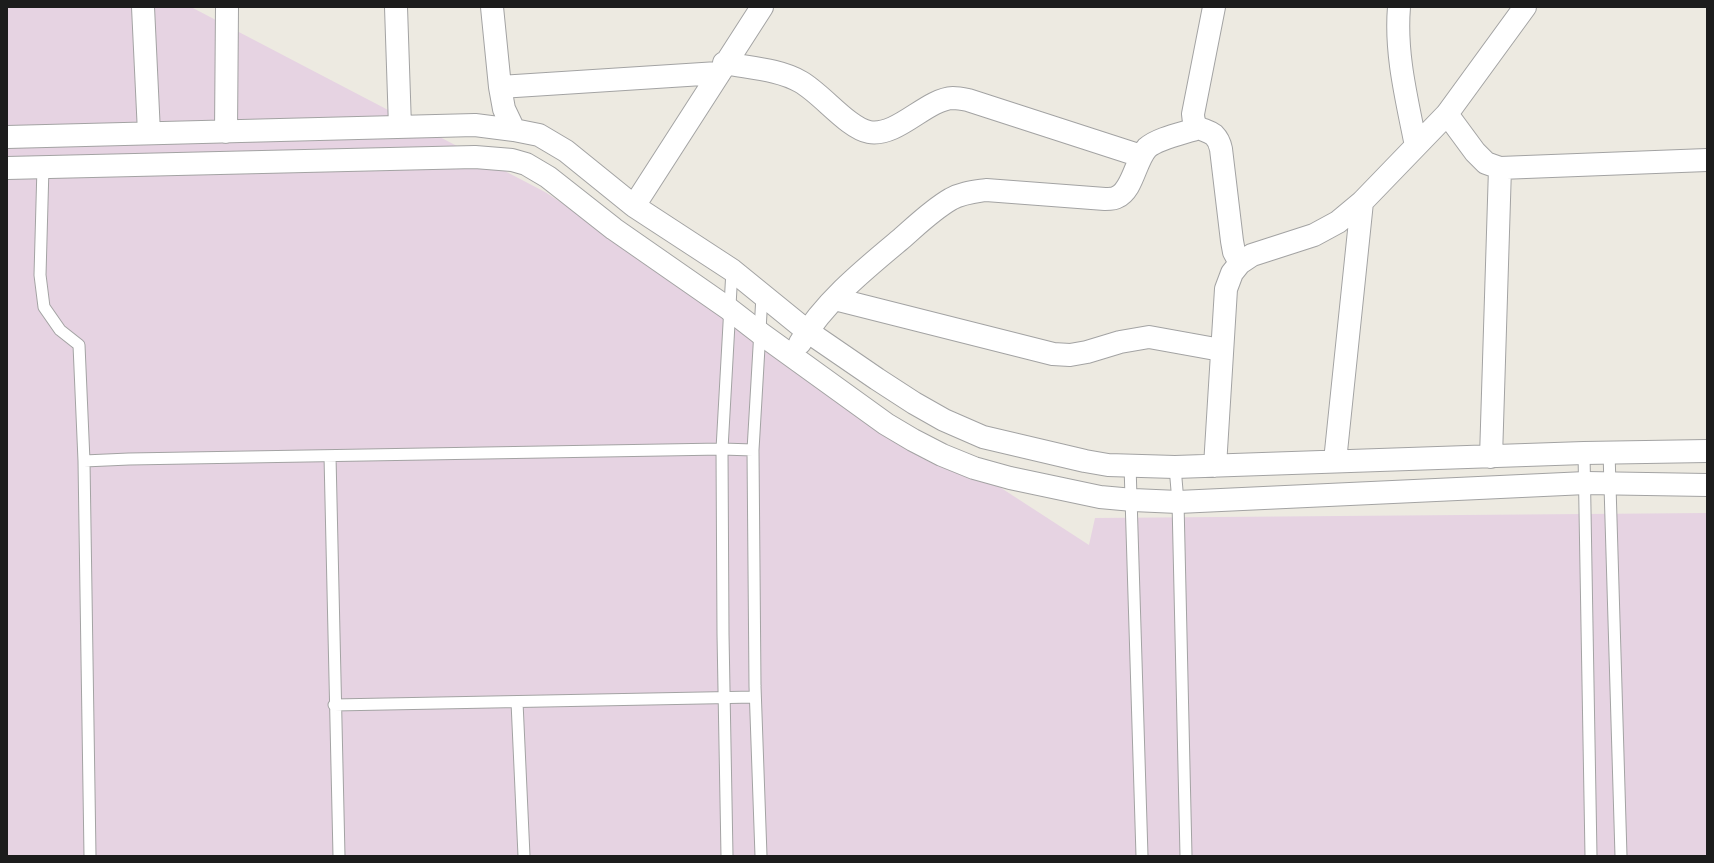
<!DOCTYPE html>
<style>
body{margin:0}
#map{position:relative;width:1714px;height:863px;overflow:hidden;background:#edeae1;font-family:"Roboto Condensed",sans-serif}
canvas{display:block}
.frame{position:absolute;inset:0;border:8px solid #1c1c1c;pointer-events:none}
</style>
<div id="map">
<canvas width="1714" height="863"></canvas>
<div class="frame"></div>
</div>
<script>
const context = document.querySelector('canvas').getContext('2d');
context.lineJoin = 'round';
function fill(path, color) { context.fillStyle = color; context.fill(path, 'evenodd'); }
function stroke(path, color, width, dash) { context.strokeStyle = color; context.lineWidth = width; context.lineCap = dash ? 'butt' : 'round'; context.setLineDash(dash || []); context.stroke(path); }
fill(new Path2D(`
 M 7,7 L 191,7 L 545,192 L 1089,545 L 1095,518 L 1707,513 L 1707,856 L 7,856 Z`), '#e6d3e2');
const service = new Path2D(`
 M 43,167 L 40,275 L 44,307 L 60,330 L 79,345 L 84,461 L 90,856
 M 1609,452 L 1621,856
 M 1584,453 L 1591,856
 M 330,456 L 339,856
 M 84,461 L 129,459 L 722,449 L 753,450
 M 1130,465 L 1142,856
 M 1175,467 L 1178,502 L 1186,856
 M 517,702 L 524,856
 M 334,705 L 755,697
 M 727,856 L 723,634 L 722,449 L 732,270
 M 761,856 L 755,686 L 753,450 L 762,296`);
const minor = new Path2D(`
 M 143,7 L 149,133
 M 396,7 L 400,127
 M 492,7 L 500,87 L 504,109 L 514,130
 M 1214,7 L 1193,114 C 1194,132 1203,127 1214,135 C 1218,139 1220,144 1221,149 L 1232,241 L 1234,252 L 1240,263
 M 1399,7 C 1395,54 1407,100 1416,146
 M 724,63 C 749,68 779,69 801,82 C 822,94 848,128 869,132 C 898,137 926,99 953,98 C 957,98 963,99 968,100 L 1141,156
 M 500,87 L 718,73
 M 1447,114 L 1475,152 L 1486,163 L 1500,168 L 1707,160
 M 226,132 L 227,7
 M 7,137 L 475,125 L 514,130 L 539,135 L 566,151 L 634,206 L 732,270 L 807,331 L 877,379 L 914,403 L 944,420 L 983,437 L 1085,461 L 1108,465 L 1175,467 L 1584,453 L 1707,451
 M 7,168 L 475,157 L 512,160 L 526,164 L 548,177 L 614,229 L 729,309 L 760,333 L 886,424 L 913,440 L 942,455 L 974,468 L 1010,478 L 1100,497 L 1133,500 L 1178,502 L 1586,483 L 1707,485
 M 634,206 L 762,7
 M 835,299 L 1053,354 L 1070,355 L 1087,352 L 1120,342 L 1149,337 L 1221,350
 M 800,343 C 824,302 865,269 901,239 C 917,225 932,210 951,199 C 962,193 973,192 986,190 L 1105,199 C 1109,199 1114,199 1117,197 C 1133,190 1135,161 1147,148 C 1158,138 1185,133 1199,128
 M 1491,457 L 1500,168
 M 1335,461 L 1362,202
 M 1215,466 L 1226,289 L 1232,273 L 1240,263 L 1252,255 L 1314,235 L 1338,222 L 1362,202 L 1447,114 L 1525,7`);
stroke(service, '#a3a3a3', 13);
stroke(minor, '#a3a3a3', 24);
stroke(service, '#fff', 11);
stroke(minor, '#fff', 22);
</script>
